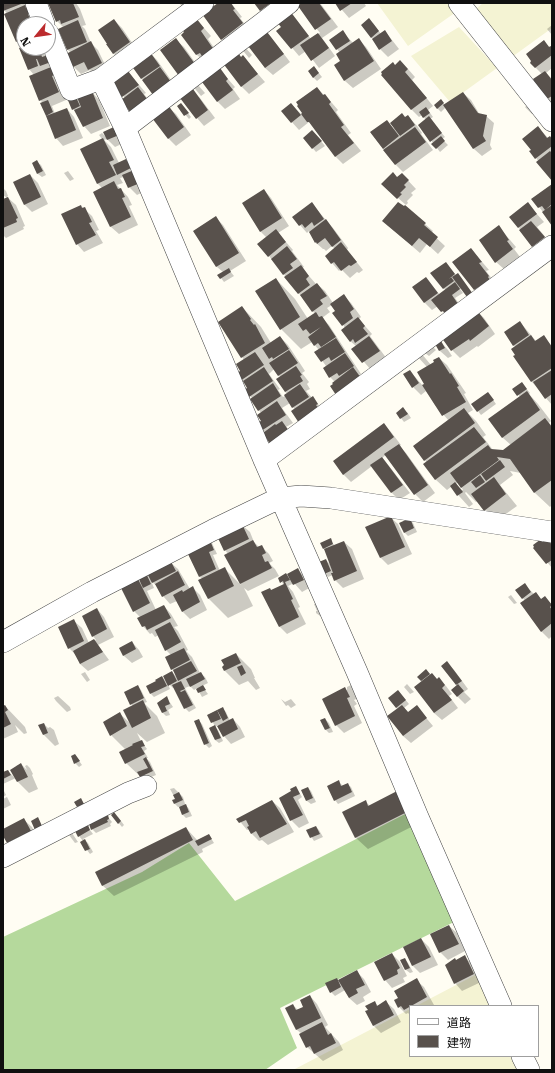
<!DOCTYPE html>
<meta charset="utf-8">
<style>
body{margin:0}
#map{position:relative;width:555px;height:1073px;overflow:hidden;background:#fffdf3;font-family:"Roboto Serif","Noto Sans JP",serif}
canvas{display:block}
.frame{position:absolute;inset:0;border:4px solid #101010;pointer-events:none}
.legend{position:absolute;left:409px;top:1005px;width:130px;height:52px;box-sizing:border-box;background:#fff;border:1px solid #9f9f9f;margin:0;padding:5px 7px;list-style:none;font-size:12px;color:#101010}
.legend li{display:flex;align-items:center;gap:8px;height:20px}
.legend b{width:20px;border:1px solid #9f9f9f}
.north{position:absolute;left:16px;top:16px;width:40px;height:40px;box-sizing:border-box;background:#fff;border:1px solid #9f9f9f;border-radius:50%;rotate:241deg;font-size:11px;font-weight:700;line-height:16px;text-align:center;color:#101010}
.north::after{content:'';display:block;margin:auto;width:14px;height:18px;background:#bc2b2d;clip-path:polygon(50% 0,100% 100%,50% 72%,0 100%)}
</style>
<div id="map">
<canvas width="555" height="1073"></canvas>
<div class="frame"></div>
<ul class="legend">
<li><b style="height:5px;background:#fff"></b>道路</li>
<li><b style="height:11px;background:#58514c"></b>建物</li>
</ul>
<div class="north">N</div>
</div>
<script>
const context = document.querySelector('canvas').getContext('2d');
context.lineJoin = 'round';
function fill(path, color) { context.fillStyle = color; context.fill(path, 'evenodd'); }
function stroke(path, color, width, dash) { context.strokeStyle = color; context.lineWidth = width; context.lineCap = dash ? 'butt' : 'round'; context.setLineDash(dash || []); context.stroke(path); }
fill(new Path2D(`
 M 377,3 L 448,3 L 456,12 L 408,46 Z
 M 483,3 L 552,3 L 552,28 L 512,57 L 476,9 Z
 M 459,27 L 497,68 L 450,102 L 411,56 Z
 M 479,973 L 493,1006 L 416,1006 Z
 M 410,1009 L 410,1056 L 515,1056 L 520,1070 L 293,1070 Z`), '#f4f3d3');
fill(new Path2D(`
 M 409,812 L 456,921 L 280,1008 L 297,1048 L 265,1070 L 3,1070 L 3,937 L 142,872 L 189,843 L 235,901 Z`), '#b5d99c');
fill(new Path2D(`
 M 3,3 L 25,3 L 36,24 L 24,24 L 24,48 L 41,48 L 46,57 L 54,65 L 49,67 L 58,76 L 59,83 L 66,100 L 52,106 L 55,114 L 67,109 L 74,117 L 83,138 L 63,146 L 56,138 L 46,115 L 43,103 L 40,100 L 34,75 L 29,69 L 23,47 L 17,41 L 7,14 L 3,8 Z
 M 47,3 L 76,3 L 80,9 L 86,25 L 82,26 L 85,29 L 91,43 L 98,50 L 108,71 L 96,77 L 90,70 L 81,74 L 74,67 L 70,52 L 68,50 L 59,29 L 63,27 L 57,21 L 51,6 Z
 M 179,3 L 198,3 L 188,12 Z
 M 219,3 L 231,3 L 242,17 L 240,18 L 250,31 L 229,47 L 222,39 Z
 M 303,3 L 320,3 L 338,27 L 322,38 L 335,56 L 319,68 L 306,51 L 299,56 L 278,31 L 282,27 L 289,12 L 311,39 L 320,33 L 299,6 Z
 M 336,3 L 364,3 L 366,6 L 349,18 Z
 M 196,19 L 211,36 L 208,39 L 221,58 L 205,62 L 197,55 L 182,35 Z
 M 114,20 L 122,28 L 137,50 L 121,61 L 113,53 Z
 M 373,23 L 381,34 L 385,31 L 399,49 L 388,57 L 380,49 L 362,25 Z
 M 552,25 L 552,35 L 547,29 Z
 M 264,29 L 271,37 L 290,62 L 273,75 L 265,68 L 246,42 Z
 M 343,32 L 353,43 L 359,40 L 366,47 L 381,69 L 353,88 L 345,81 L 335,66 L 342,61 L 340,53 L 330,40 Z
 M 176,40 L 184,47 L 202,72 L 187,82 Z
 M 544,42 L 552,49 L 552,68 L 546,73 L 552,79 L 552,106 L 548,103 L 542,74 L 531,63 Z
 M 243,45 L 252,55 L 249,58 L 240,47 Z
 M 150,53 L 157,60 L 178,90 L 144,80 L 142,79 L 132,65 Z
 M 243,57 L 265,82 L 249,94 L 241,86 Z
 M 395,66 L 408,69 L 415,77 L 412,80 L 433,106 L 428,110 L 433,117 L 430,119 L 445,137 L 442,139 L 448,145 L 440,152 L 420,126 L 418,127 L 422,133 L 421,134 L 433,150 L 403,172 L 395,164 L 371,133 L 386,122 L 394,129 L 408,116 L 418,127 L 426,120 L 422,115 L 419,117 L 412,110 L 383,75 Z
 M 314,67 L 322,77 L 317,81 L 313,77 Z
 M 220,70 L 235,87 L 233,89 L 240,99 L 225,109 L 218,102 L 203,82 Z
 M 128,72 L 146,93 L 144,94 L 154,107 L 125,98 L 112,82 Z
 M 191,84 L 198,85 L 205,93 L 201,96 Z
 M 317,88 L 332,103 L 338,110 L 336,112 L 351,133 L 348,135 L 361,151 L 343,164 L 336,157 L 309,122 L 299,130 L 282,111 L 291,104 L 302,115 L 304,114 Z
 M 192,90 L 200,98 L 215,118 L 204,126 L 197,118 Z
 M 92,92 L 99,100 L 110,126 L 91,134 L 84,126 L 77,113 L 73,109 L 68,99 Z
 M 463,93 L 471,100 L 480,115 L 486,116 L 494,123 L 490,145 L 492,149 L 482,156 L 474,149 L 446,107 L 441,112 L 437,108 L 441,101 L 445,105 Z
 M 528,105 L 534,112 L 532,114 L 525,107 Z
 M 178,106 L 184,108 L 191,117 L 189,119 Z
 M 168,107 L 176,114 L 191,135 L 176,146 L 169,139 L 153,118 Z
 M 538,127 L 548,138 L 552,139 L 552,180 L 531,151 L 532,150 Z
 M 116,128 L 126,142 L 115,147 L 107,139 L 104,140 L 111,147 L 119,163 L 126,160 L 129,163 L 127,163 L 132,173 L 147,190 L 137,195 L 129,187 L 124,177 L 120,178 L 123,183 L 117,185 L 128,197 L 132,205 L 129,206 L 138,225 L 119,234 L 111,227 L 94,192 L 102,188 L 98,184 L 82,149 L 102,139 L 99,135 L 102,133 L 107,138 Z
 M 316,135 L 325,146 L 316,152 L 304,138 Z
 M 37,162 L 41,165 L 46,175 L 42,177 L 38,174 L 33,164 Z
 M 68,171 L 74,179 L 70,181 L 64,173 Z
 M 402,174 L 416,189 L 411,193 L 413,195 L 407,201 L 408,203 L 406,205 L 390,191 L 398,178 Z
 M 30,175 L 38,183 L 48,204 L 32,212 L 24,204 Z
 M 552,185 L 552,224 L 533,199 Z
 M 3,188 L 6,191 L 8,196 L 7,197 L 16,205 L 25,226 L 23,227 L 24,229 L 6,238 L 3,235 L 3,200 L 7,198 L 3,195 Z
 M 264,190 L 271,198 L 289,226 L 278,233 L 293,250 L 292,251 L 304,267 L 302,268 L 316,284 L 317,284 L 325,291 L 333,303 L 344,296 L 351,303 L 361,317 L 359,319 L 372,334 L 370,336 L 387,359 L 371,370 L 353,349 L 356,346 L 350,341 L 345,328 L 332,305 L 327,308 L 330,312 L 322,318 L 329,325 L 342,345 L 361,374 L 359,375 L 361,376 L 335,382 L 330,377 L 326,366 L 316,352 L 319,350 L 312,342 L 301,349 L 281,329 L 276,279 L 295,299 L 308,319 L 315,314 L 286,277 L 269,256 L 267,238 L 261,232 L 243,203 Z
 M 312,204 L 333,228 L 348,248 L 347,250 L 363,270 L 359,273 L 357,272 L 350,278 L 341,269 L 339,271 L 332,263 L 335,249 L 332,246 L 326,251 L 324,249 L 323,249 L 315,242 L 309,231 L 307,233 L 300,225 Z
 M 528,204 L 544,222 L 537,227 L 552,245 L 540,254 L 533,246 L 519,228 Z
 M 81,206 L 92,216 L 99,230 L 96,231 L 103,243 L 84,252 L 77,244 Z
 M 216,218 L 223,225 L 246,261 L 230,271 L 234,276 L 224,282 L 221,278 L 223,272 L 217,267 L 194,231 Z
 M 425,224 L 433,231 L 431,233 L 445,246 L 438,254 L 427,244 L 420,253 L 391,228 Z
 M 499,227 L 516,247 L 514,249 L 520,257 L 504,269 L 496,262 Z
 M 471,249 L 489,270 L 486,271 L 496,284 L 482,297 L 475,290 L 454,263 Z
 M 446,264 L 456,275 L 462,288 L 460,289 L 463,293 L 455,298 L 465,312 L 449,319 L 438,306 L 432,310 L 425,303 L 414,287 L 426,278 L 440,295 L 446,291 L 432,273 Z
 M 242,307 L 261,327 L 271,343 L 280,337 L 288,345 L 305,371 L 302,373 L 309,382 L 307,384 L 310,389 L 306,391 L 325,412 L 295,410 L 290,403 L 282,408 L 293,423 L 286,427 L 289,430 L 265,433 L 262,430 L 261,413 L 251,399 L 252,398 L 250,396 L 249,388 L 241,380 L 244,360 L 219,322 ZM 274,369 L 280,377 L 285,392 L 288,394 L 283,397 L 278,390 L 280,389 L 269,374 Z
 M 476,310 L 484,318 L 495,334 L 478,347 L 477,346 L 460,358 L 452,350 Z
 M 520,322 L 536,341 L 543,337 L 552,346 L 552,405 L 532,382 L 515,356 L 516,355 L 515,347 L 505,332 Z
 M 441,342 L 448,350 L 452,356 L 448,358 L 440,351 L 437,345 Z
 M 430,344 L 436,350 L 429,356 L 425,353 Z
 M 421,353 L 431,365 L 439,358 L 447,365 L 466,393 L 464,394 L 473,410 L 468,413 L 476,421 L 486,435 L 483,437 L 493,450 L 503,451 L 511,445 L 503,438 L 490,419 L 520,397 L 514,389 L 522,383 L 525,387 L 530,393 L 529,394 L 538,404 L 551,421 L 549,423 L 552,426 L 552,505 L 550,507 L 535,493 L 521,473 L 510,471 L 513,475 L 500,485 L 517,506 L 496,521 L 478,501 L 476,502 L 466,492 L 465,493 L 473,504 L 469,507 L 451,487 L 447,490 L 435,479 L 425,460 L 449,421 L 435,405 L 426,391 L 421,395 L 413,387 L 404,375 L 410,371 L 423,386 L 425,384 L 427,367 L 417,356 ZM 458,482 L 463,490 L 462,490 L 456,484 Z
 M 491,397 L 496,404 L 481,415 L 478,411 Z
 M 407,412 L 411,418 L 404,422 L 397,413 Z
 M 384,424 L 391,432 L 401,445 L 399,446 L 406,453 L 435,493 L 423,502 L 415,494 L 386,455 L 382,458 L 389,466 L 410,493 L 399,500 L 392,493 L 372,466 L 351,482 L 343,474 Z
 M 390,517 L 398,524 L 412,554 L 388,565 L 381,558 Z
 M 409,519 L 413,523 L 417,532 L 408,536 L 404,532 Z
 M 242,525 L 250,532 L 254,542 L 259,547 L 261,546 L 269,554 L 273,561 L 269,563 L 275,569 L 279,576 L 248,591 L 244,588 L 253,606 L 228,618 L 208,598 L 203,579 L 200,577 L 188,553 L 209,540 L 212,543 L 217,554 L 213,555 L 220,571 L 225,569 L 241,585 L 226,555 L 228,554 L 225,550 Z
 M 330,540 L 335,546 L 344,542 L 352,549 L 364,579 L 343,588 L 335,580 L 333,575 L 328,577 L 325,573 L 326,560 L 332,566 L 324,548 Z
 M 547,540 L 552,545 L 552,568 L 535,548 Z
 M 170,562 L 178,569 L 190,589 L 193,588 L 200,595 L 207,610 L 190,619 L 182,611 L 177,601 L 170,604 L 163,596 L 158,587 L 151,581 L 154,588 L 147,591 L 156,610 L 164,606 L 171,614 L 178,626 L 174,627 L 178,631 L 188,650 L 186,651 L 192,657 L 200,673 L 205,677 L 208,683 L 202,686 L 208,694 L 202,697 L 197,688 L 194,690 L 190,686 L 185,688 L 196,708 L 189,712 L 185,708 L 174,688 L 173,688 L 167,682 L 170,689 L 154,697 L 151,694 L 157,682 L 162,677 L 168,683 L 172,672 L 177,677 L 172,669 L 171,655 L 166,650 L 159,635 L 155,637 L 152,633 L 150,634 L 143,626 L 141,618 L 134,611 L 137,578 L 142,583 L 138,575 Z
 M 298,570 L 305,577 L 311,587 L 302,592 L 294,583 L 288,586 L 293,592 L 300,607 L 298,608 L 306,624 L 287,634 L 279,626 L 271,591 L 284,585 L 279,578 L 286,574 L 291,579 Z
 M 525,585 L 534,594 L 535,593 L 542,600 L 545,598 L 552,605 L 552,636 L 549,639 L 541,631 L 525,601 L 517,590 Z
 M 511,595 L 517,603 L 514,604 L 508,597 Z
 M 320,602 L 327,613 L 320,616 L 316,613 L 316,611 L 317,611 L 314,604 Z
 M 97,609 L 104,617 L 114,637 L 98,645 L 109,660 L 88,671 L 80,664 L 76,655 L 69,648 L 74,621 L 82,628 L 89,643 L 96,640 L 93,636 Z
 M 132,642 L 139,650 L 143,657 L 132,663 L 124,656 L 120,648 Z
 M 236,654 L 251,669 L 255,678 L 254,678 L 260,688 L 256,690 L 248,681 L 239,685 L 225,671 L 223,667 Z
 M 447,663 L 454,670 L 468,689 L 464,692 L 471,699 L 465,704 L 458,697 L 458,686 Z
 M 426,671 L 438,680 L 439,679 L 446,686 L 452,694 L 449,696 L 458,708 L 442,720 L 434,713 L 422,682 L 418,677 Z
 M 85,672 L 90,680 L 87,682 L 81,674 Z
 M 355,683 L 365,695 L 354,700 L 357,704 L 354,706 L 362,723 L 344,733 L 336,725 L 345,689 L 347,691 L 347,687 Z
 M 407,684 L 414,692 L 410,694 L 404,687 Z
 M 138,686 L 141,690 L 147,702 L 144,703 L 157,716 L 165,733 L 147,742 L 137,733 L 141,741 L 147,749 L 144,751 L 148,758 L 146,758 L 150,762 L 156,775 L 144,780 L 126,763 L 126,750 L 111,735 L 119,713 L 131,724 L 133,706 L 131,704 Z
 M 398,691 L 409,704 L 404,708 L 409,713 L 417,707 L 433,726 L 411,743 L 403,736 L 398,709 L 396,708 Z
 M 58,696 L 70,707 L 71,710 L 67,712 L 56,701 L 54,698 Z
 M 167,698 L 173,707 L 168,710 L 170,715 L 166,716 L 163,713 L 158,703 Z
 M 281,699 L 285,702 L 291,699 L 296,705 L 291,708 L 288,705 L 286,706 Z
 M 5,706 L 25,727 L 27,733 L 24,734 L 15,725 L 18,732 L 3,739 L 3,707 Z
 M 222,708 L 226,712 L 230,721 L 233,719 L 240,727 L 245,737 L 231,744 L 224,736 L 218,725 L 215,727 L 218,730 L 223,741 L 219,743 L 215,740 L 210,728 L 215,726 L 208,715 L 216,711 L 221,716 L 219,710 Z
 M 325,719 L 329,723 L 333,732 L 329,733 L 326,730 Z
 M 198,720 L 202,724 L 212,746 L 209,748 L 205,744 Z
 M 44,724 L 48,728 L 50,727 L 54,730 L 59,744 L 55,746 L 44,735 L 40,726 Z
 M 75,755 L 82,765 L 79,767 L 75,763 Z
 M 21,764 L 27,770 L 25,766 L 27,765 L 30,768 L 33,774 L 32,775 L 38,789 L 29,793 L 18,782 L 16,778 L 3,784 L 3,773 L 8,771 L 15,778 L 16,766 Z
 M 339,782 L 343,786 L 347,784 L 351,787 L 355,796 L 338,804 L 335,800 Z
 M 296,787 L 302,797 L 298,800 L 309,823 L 299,828 L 291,820 L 291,793 L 295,796 L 292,789 Z
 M 174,788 L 183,797 L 185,804 L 189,809 L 192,816 L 186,818 L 183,815 L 180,807 L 178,807 L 175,804 L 174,801 L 176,800 L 170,789 Z
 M 308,788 L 311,791 L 316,802 L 311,804 L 307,801 L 302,790 Z
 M 3,789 L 6,795 L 3,797 Z
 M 399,791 L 419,823 L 368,849 L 356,838 L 343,813 L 366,802 L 370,806 Z
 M 7,797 L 11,805 L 3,809 L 3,799 Z
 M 272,801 L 280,808 L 294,832 L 268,845 L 262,840 L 259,841 L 252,834 L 249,829 L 247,830 L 238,819 Z
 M 112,815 L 118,817 L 124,825 L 122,827 Z
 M 108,817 L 112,822 L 110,824 L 111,826 L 96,833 L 92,829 Z
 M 24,820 L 32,827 L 38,839 L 8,843 L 3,834 L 3,830 Z
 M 87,826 L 93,834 L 83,839 L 88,843 L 93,852 L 90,854 L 81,842 L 83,841 L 79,836 Z
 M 316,827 L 319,830 L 323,837 L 314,841 L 307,830 Z
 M 186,828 L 198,841 L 209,835 L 214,843 L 202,849 L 203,852 L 114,896 L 102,885 Z
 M 72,833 L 78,842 L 75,843 L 69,835 Z
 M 449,926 L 457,933 L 465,951 L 448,960 L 440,952 Z
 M 421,939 L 429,947 L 438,965 L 420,973 L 413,966 L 404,948 Z
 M 392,954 L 400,962 L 407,976 L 403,978 L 405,982 L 392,988 L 385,980 Z
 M 464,956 L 472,964 L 481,982 L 462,991 L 455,983 L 456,961 Z
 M 405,959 L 408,963 L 413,972 L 410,973 L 406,970 L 402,961 Z
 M 356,971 L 364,979 L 371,992 L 363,997 L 365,1001 L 357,1005 L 349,998 L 345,990 L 335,996 L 331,992 L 336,979 L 338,981 Z
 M 416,980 L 424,987 L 434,1005 L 410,1006 L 410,1015 L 408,1013 L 406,1014 L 399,1007 Z
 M 310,996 L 317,1004 L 328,1025 L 325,1027 L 339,1042 L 343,1050 L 323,1061 L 307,1047 L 302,1034 L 297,1030 L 286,1008 L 293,1005 L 298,1010 L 304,1007 Z
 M 375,1002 L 378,1006 L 386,1002 L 394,1009 L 401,1022 L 381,1033 L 374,1026 L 366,1012 Z`), '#0003');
fill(new Path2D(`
 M 3,3 L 21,3 L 21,4 L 3,11 Z
 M 48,3 L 73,3 L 79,17 L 61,24 L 60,20 L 56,22 Z
 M 218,3 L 231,3 L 235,9 L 233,10 L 243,23 L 221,40 L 202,14 Z
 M 254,3 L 271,3 L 260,11 Z
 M 301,3 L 319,3 L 331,19 L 315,30 L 298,6 Z
 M 335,3 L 352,3 L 340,11 Z
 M 25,5 L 26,8 L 28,7 L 30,13 L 28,14 L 32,24 L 24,24 L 24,38 L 16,42 L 4,14 Z
 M 290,11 L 309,36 L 291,49 L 276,31 L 281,27 L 276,21 Z
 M 196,18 L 204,28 L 201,31 L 214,50 L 203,58 L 200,53 L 196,55 L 181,35 L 184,32 L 183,31 Z
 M 369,18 L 379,31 L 371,38 L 361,25 Z
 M 114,19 L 130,42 L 113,54 L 106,44 L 107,44 L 98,30 Z
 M 78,20 L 87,42 L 67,50 L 58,29 Z
 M 264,28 L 284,54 L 265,68 L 245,42 Z
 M 343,30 L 350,41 L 336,50 L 329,40 Z
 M 385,30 L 392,41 L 379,50 L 372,39 Z
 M 318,33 L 329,48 L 311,61 L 300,45 Z
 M 176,38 L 195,64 L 179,76 L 160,50 Z
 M 359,38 L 374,61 L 344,81 L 334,65 L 340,61 L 336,54 Z
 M 544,40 L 549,47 L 551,46 L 552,48 L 552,55 L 535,68 L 530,63 L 531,61 L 526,54 Z
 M 91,41 L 102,63 L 88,70 L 84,62 L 73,67 L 66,54 Z
 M 24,46 L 24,48 L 39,48 L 42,57 L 48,55 L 51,62 L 40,66 L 37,59 L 36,59 L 38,66 L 28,70 L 19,48 Z
 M 150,52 L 160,66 L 141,79 L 131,65 Z
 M 239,54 L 241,57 L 243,55 L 258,74 L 241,87 L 222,62 Z
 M 400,60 L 408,69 L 405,72 L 427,98 L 411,110 L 381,75 L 382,74 L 381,72 L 393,62 L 395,65 Z
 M 314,66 L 319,73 L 313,78 L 308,71 Z
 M 51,67 L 54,75 L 52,76 L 59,92 L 39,101 L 29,76 Z
 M 160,67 L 171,82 L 153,95 L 142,80 Z
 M 220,68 L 228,79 L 226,81 L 233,90 L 217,102 L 202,82 Z
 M 128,71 L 139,85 L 122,97 L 111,82 Z
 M 545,71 L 552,80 L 552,96 L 547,99 L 532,83 L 534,81 L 533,79 Z
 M 138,87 L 147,99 L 130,112 L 121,100 Z
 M 317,87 L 323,95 L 325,94 L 331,102 L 329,104 L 344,125 L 341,127 L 354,143 L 335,157 L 309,122 L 307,122 L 301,114 L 302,113 L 297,106 L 298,105 L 296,102 Z
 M 193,89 L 208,110 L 196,119 L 180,98 Z
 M 92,91 L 103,118 L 83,127 L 74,110 L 81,107 L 77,97 Z
 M 463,92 L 478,113 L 487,115 L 483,136 L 486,141 L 473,149 L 443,105 Z
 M 75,95 L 80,106 L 72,110 L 67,98 Z
 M 441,99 L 444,103 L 437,109 L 434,105 Z
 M 48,100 L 53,112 L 46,116 L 40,103 Z
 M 181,103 L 189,113 L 184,116 L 177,106 Z
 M 291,103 L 301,115 L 291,123 L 281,111 Z
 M 168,105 L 184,127 L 168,139 L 152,118 Z
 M 426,107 L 430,113 L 423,118 L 419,112 Z
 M 67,108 L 76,130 L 55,139 L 46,116 Z
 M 402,113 L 405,117 L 408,115 L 415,125 L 400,136 L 390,123 Z
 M 429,116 L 442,133 L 430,142 L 418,125 Z
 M 387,120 L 399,136 L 383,149 L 370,132 Z
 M 116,126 L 119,135 L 107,140 L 103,132 Z
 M 538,126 L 547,138 L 550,136 L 552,139 L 552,146 L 535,159 L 529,151 L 531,150 L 522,139 Z
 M 415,127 L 426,142 L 395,165 L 383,150 Z
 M 312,130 L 322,141 L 312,149 L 303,138 Z
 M 441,136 L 445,141 L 436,149 L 431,144 Z
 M 103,138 L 114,160 L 109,162 L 116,175 L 97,184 L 80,149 Z
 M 550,151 L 552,153 L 552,181 L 536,162 Z
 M 126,159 L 131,168 L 117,175 L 113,165 Z
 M 37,160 L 43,171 L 37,174 L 32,163 Z
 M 134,170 L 140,183 L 128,188 L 122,175 Z
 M 393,172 L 397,177 L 402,173 L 409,180 L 404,185 L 406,187 L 400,193 L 402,194 L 397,199 L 381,184 Z
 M 30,174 L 41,197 L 24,205 L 13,182 Z
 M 114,181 L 118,189 L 121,188 L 125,197 L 122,198 L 131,217 L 110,227 L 93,192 Z
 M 552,184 L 552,204 L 545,210 L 542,206 L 538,208 L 531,199 Z
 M 264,189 L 282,218 L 260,232 L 242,203 Z
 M 8,197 L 18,218 L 16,219 L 17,222 L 3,228 L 3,199 Z
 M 312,202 L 324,219 L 314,226 L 312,222 L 305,228 L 302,224 L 299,226 L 292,217 Z
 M 398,202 L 404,206 L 405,205 L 426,223 L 424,225 L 438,237 L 430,247 L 419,238 L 412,246 L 382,221 Z
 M 528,202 L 537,214 L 518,228 L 509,217 Z
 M 81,205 L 82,208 L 85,207 L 92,222 L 89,223 L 96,235 L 76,245 L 61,214 Z
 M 552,205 L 552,226 L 542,212 Z
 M 216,216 L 239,253 L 216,267 L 193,231 Z
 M 326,219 L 341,240 L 332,247 L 325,238 L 317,244 L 316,242 L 315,243 L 309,232 Z
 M 531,221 L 545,237 L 532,247 L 519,230 Z
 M 499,225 L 509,240 L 507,241 L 513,249 L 495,263 L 479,240 Z
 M 276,229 L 286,242 L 268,257 L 257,244 Z
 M 341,242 L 357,262 L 351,266 L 349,265 L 341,271 L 334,262 L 331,264 L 325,256 Z
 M 287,246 L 297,259 L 290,264 L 293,268 L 283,275 L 271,259 Z
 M 471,248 L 482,262 L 479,263 L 489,276 L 488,277 L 490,280 L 474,290 L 452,262 Z
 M 446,262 L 455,274 L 449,279 L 451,277 L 454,281 L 443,289 L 430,273 Z
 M 301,265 L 309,276 L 306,279 L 310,285 L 298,294 L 284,277 Z
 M 229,268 L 231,272 L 220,279 L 217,275 Z
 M 458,273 L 473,294 L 467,297 L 452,277 Z
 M 426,277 L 438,293 L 424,303 L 412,287 Z
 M 276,278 L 300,317 L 280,330 L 255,291 Z
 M 455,282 L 460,289 L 452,295 L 458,304 L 446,315 L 443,311 L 441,312 L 431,300 Z
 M 317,283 L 327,296 L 320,300 L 323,304 L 312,312 L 300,295 Z
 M 344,294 L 354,309 L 350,312 L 353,318 L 342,326 L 332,313 L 335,311 L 330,304 Z
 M 242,306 L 251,319 L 250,320 L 254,325 L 255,324 L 265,343 L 241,358 L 218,322 Z
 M 476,309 L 489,326 L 470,341 L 469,339 L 451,351 L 439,334 Z
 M 316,312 L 319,317 L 322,316 L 336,337 L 321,347 L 318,343 L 314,346 L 308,337 L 321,327 L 310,334 L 306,329 L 303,331 L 298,324 Z
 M 358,317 L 365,326 L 363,328 L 368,334 L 355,343 L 353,339 L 350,342 L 341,330 Z
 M 520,321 L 529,335 L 513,346 L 504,332 Z
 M 531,335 L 535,341 L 544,335 L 552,347 L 552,368 L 531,382 L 513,356 L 515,355 L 511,349 Z
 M 280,336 L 289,349 L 273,359 L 272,357 L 269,359 L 262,348 Z
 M 369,336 L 380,351 L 362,363 L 351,349 Z
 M 336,338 L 345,352 L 331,361 L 329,357 L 321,362 L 314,352 Z
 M 441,341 L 445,348 L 439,351 L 435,344 Z
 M 289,350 L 298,363 L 278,376 L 269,363 Z
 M 255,352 L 264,365 L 240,381 L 236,374 L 240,371 L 236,364 Z
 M 345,353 L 354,366 L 339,376 L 337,373 L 329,378 L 323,368 Z
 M 439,357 L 450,374 L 451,373 L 459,386 L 457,387 L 466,402 L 442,416 L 422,385 L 424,384 L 417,372 L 434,362 L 433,360 Z
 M 296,366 L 302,375 L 300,376 L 303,381 L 285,392 L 276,379 Z
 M 264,367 L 273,381 L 249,397 L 244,390 L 247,388 L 243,381 Z
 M 353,367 L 361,378 L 336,395 L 330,386 L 333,384 L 332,383 Z
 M 410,370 L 419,383 L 412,388 L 403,374 Z
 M 552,370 L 552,394 L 545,399 L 533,382 Z
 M 522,382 L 527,389 L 517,396 L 512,389 Z
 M 273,383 L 281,396 L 258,411 L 250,399 Z
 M 300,384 L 309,397 L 292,408 L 284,395 Z
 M 527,391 L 540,410 L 502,438 L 488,419 Z
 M 488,392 L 494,400 L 477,412 L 471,404 Z
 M 313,396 L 318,404 L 316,405 L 319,409 L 299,423 L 291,411 Z
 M 277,401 L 286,415 L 261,431 L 256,423 L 261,421 L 257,415 Z
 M 403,407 L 408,414 L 400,419 L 396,413 Z
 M 464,408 L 475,423 L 424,461 L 413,446 Z
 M 545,418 L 552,427 L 552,480 L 534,493 L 510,459 L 497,457 L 499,460 L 461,488 L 450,473 L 488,445 L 491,449 L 503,450 Z
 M 282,421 L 289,431 L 270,444 L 263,433 L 275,424 L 276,425 Z
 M 384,423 L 394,437 L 343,475 L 333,461 Z
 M 474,427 L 486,442 L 435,480 L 423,464 Z
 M 399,444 L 428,485 L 414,495 L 384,454 Z
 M 382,457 L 403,485 L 391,493 L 370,465 Z
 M 500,460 L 505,467 L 486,481 L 481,474 Z
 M 480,475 L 485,482 L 476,488 L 471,482 Z
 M 494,477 L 506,494 L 484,511 L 471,494 Z
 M 455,482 L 463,492 L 457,496 L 450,486 Z
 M 391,516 L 405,547 L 380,558 L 365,527 Z
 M 410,518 L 414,528 L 404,533 L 399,523 Z
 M 242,524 L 249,539 L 224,551 L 217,536 Z
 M 209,538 L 214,550 L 209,552 L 216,569 L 199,577 L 187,552 Z
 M 331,538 L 333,544 L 323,549 L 320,543 Z
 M 547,538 L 552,545 L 552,560 L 546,564 L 533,548 L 534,547 L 533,545 L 541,539 L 542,542 Z
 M 253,540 L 257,547 L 262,545 L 266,553 L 262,555 L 265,562 L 268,561 L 272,568 L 240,584 L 224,555 Z
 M 344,541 L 357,571 L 334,581 L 331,573 L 333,573 L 324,549 Z
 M 326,559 L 331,571 L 324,574 L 319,562 Z
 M 170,560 L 176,571 L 152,583 L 147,573 Z
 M 225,567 L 234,586 L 208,599 L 198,580 Z
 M 298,568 L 304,580 L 293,585 L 287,574 Z
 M 145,571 L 151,584 L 143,588 L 137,575 Z
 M 178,571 L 185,585 L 162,597 L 155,584 Z
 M 286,573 L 290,580 L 285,582 L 293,599 L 291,600 L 299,617 L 279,627 L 261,592 L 270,588 L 271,590 L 284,584 L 283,581 L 280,583 L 278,578 Z
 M 137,577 L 150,603 L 133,612 L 120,586 Z
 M 525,583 L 531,592 L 522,599 L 515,590 Z
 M 193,586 L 200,602 L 182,612 L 173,595 L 182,590 L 183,592 Z
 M 536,592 L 541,599 L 545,596 L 552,605 L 550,607 L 552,610 L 552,623 L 541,632 L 520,603 Z
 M 164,605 L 171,618 L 147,630 L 145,626 L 142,627 L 137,618 Z
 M 97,608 L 107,629 L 92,637 L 82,616 Z
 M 74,619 L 84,641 L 68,649 L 58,627 Z
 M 170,622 L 181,642 L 165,651 L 155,630 Z
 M 94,639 L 103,652 L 80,664 L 73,651 Z
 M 132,641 L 136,649 L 123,656 L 119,648 Z
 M 184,648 L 190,660 L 171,670 L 165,657 Z
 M 236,653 L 241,663 L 224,671 L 222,667 L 224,665 L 221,660 Z
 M 191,661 L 197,671 L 178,681 L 173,670 Z
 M 447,661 L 462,681 L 456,685 L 441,666 Z
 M 242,665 L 246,673 L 241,676 L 237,667 Z
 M 426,669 L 430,674 L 421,681 L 417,677 Z
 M 172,671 L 177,681 L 168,686 L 163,676 Z
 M 201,672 L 205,679 L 190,687 L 186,679 Z
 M 432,673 L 437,679 L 439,677 L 445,685 L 442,688 L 452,700 L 434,713 L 414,687 Z
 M 162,676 L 167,686 L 150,694 L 146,686 L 156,681 L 155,680 Z
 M 181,681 L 185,689 L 180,691 L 181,692 L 185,690 L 193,705 L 184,709 L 172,685 Z
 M 458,684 L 464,691 L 457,697 L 451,690 Z
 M 138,685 L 144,698 L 130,705 L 124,692 Z
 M 203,685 L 206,690 L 198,693 L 196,689 Z
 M 345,687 L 350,697 L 347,698 L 355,716 L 335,726 L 322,699 Z
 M 398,690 L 406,700 L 396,708 L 388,698 Z
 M 167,696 L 170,704 L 165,706 L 167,711 L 162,713 L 157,703 Z
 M 143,700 L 151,718 L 132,728 L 123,710 Z
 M 5,705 L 8,710 L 5,712 L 11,724 L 3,728 L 3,706 Z
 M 402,705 L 408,712 L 417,705 L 427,718 L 403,736 L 387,716 Z
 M 223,707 L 228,718 L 223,721 L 217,710 Z
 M 217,710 L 221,719 L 211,723 L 207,715 Z
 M 120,712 L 127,726 L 110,736 L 103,722 Z
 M 233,718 L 238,729 L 223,737 L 217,726 Z
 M 325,718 L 330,728 L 325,730 L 320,720 Z
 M 199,719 L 209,743 L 204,745 L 194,721 Z
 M 44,723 L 48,733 L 43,735 L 38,725 Z
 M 215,725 L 221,738 L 215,740 L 209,728 Z
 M 142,740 L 145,746 L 141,747 L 145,754 L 125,764 L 119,752 L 133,745 L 132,744 Z
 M 75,754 L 80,761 L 74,764 L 71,756 Z
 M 146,757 L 153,771 L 140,777 L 137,772 L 148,768 L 143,759 Z
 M 21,763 L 28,777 L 17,782 L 10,770 Z
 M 8,770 L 11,775 L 3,779 L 3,772 Z
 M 339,780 L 341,786 L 348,783 L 352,792 L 334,801 L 327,786 Z
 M 296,786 L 300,794 L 293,797 L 303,815 L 290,821 L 279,798 L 291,791 L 290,789 Z
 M 308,787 L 313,798 L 306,801 L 301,790 Z
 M 399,790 L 409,811 L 355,838 L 342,812 L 366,800 L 368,806 Z
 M 179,792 L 183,800 L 174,804 L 172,800 L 175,799 L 173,795 Z
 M 81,798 L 84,804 L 77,807 L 74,802 Z
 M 272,800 L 287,824 L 260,838 L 256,831 L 251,834 L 247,827 L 249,826 L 246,820 L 239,823 L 236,819 Z
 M 186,804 L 189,812 L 182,815 L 179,807 Z
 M 114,812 L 121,821 L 118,824 L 111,815 Z
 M 108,815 L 109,819 L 107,820 L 108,822 L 91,830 L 89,824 Z
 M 38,817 L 42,826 L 35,830 L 31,821 Z
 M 24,818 L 31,831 L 7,843 L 3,836 L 3,829 Z
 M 88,825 L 90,830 L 78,837 L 75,831 Z
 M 316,826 L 320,834 L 310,838 L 306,830 Z
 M 186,827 L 193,840 L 102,886 L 95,872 Z
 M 209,834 L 212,839 L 198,846 L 195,841 Z
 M 85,839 L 90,849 L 85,851 L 80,842 Z
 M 449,925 L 459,944 L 439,953 L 430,934 Z
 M 421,938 L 431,957 L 412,966 L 403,947 Z
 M 392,953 L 400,968 L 397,970 L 398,974 L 384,981 L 374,962 Z
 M 465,955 L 474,974 L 454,984 L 445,965 L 455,958 L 456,960 Z
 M 405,958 L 410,968 L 405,970 L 400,960 Z
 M 357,970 L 365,985 L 356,989 L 358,993 L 349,998 L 338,980 Z
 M 337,978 L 341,987 L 330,993 L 325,983 Z
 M 417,978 L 427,997 L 404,1010 L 401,1006 L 398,1008 L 394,1000 L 398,998 L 394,991 Z
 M 310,995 L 321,1018 L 296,1030 L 285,1008 L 293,1004 L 296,1010 L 303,1007 L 300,1000 Z
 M 386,1000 L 394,1015 L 373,1026 L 365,1011 L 368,1010 L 365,1006 L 375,1001 L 377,1006 Z
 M 322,1022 L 328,1035 L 331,1033 L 336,1043 L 314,1054 L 310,1046 L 306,1048 L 299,1034 Z`), '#58514c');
const minor = new Path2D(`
 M 36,3 L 44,24
 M 459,3 L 552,121
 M 48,33 L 71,90 L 101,79 L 203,3
 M 101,79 L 125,128 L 264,460 L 357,672 L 418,817 L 501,1006
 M 125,128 L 289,3
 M 264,460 L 552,246
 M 3,642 L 92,592 L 213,530 L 269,503 L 281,498 L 301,496 L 331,498 L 552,532
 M 3,857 L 128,793 L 146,786
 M 522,1056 L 529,1070`);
stroke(minor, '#434343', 22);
stroke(minor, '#fff', 21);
</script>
